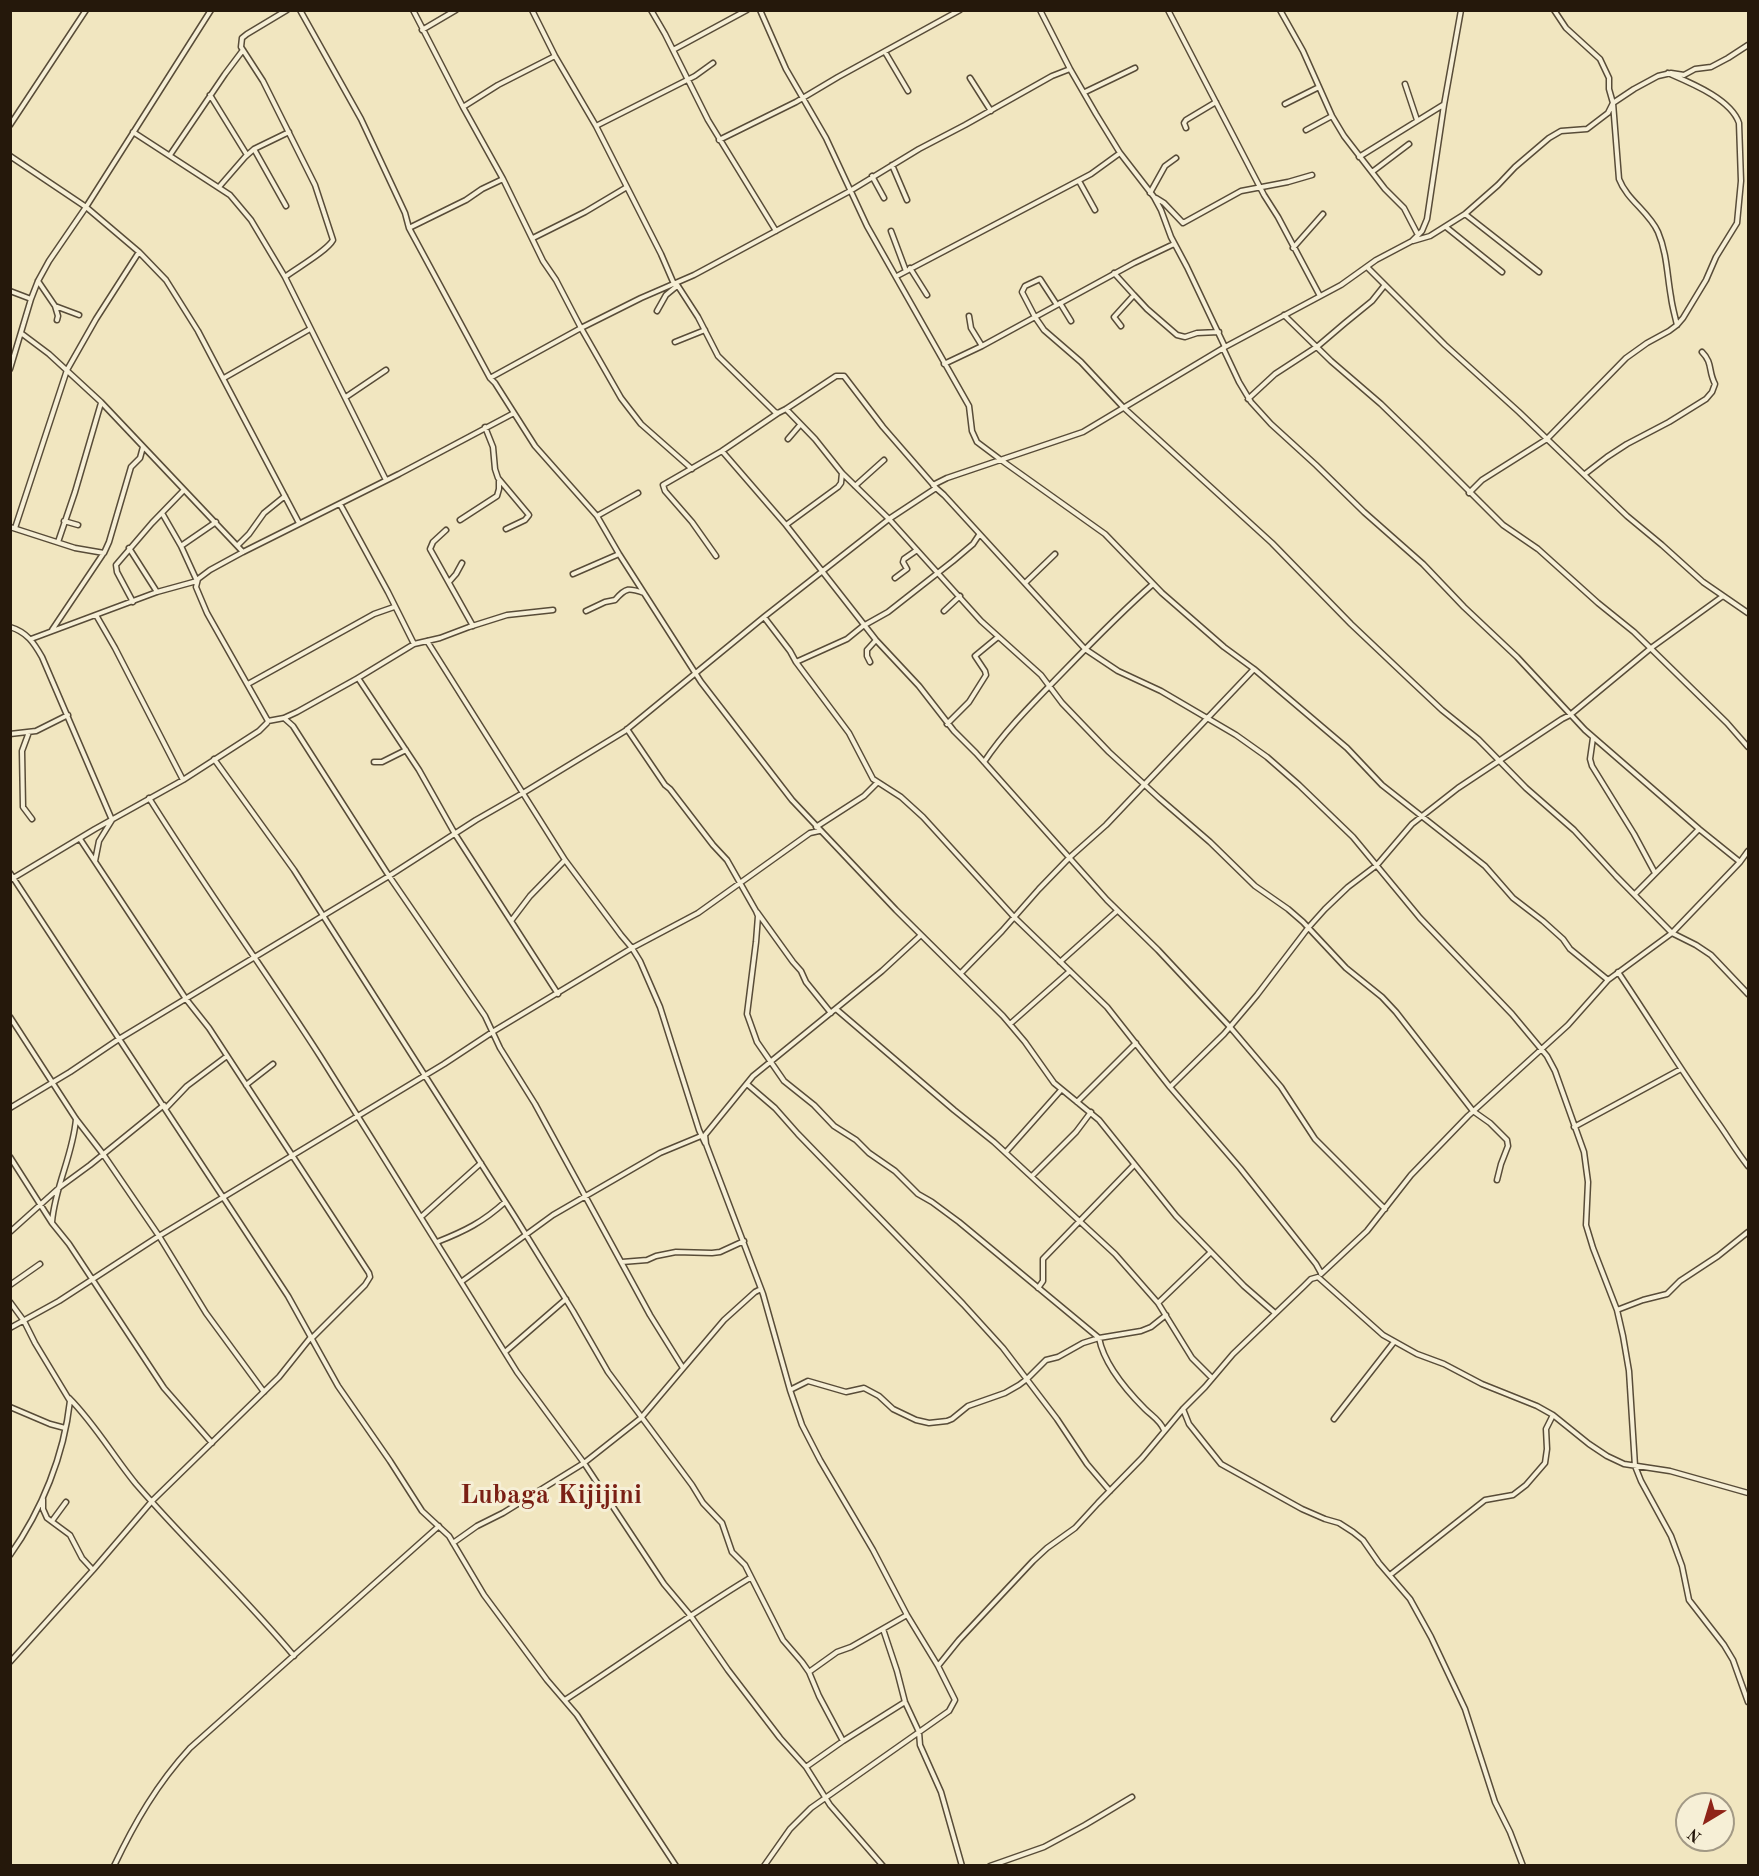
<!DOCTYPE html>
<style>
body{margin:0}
#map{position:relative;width:1759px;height:1876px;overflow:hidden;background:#f1e6c0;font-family:"Old Standard TT",serif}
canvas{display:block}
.frame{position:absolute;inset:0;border:12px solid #25180b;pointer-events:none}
.north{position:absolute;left:1675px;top:1792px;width:60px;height:60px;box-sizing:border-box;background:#f6efd6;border:2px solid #a29985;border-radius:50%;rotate:218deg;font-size:16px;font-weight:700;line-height:24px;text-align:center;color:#25180b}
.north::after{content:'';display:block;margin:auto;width:21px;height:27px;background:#8f2418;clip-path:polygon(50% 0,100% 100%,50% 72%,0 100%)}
</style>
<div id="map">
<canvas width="1759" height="1876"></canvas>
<div class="frame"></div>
<div class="north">N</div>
</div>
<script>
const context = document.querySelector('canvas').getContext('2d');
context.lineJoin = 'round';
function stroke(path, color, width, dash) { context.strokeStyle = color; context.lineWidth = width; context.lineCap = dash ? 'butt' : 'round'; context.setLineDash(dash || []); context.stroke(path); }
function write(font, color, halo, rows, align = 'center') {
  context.font = font + ' "Old Standard TT",serif'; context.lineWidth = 6; context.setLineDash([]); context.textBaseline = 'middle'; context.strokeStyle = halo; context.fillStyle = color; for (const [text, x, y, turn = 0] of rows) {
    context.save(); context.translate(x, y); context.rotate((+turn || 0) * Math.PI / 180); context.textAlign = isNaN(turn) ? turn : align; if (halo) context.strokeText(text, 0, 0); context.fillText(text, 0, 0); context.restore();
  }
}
const minor = new Path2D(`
 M 300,10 L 361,119 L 405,213 L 409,228 L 490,378 L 495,383 L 535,446 L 597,516 L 619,554 L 701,682 L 792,800 L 896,910 L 1003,1016 L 1025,1042 L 1054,1083 L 1099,1120 L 1176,1216 L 1244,1286 L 1275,1313
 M 413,10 L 463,107 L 503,179 L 543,261 L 556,280 L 581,328 L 621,398 L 641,424 L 692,469
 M 532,10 L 555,56 L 596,126 L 661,254 L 674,284
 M 651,10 L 665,34 L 708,120 L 776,231
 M 760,10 L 786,69 L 826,138 L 867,226 L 969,406 L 972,431 L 977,442 L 1001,460 L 1105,534 L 1162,593 L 1224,647 L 1254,669 L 1347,748 L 1382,785 L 1485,866 L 1513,898 L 1543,921 L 1563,939 L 1570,949 L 1608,980
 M 1040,10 L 1070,69 L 1096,114 L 1120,153 L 1154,197 L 1161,210 L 1171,237 L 1187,267 L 1225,347
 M 1168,10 L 1264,195 L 1278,217 L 1320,296
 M 1280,10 L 1303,51 L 1332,116 L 1344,136 L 1385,189 L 1404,208 L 1418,235
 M 1554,10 L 1566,28 L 1600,59 L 1609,78 L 1609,89 L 1613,103 L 1619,179 C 1627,200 1649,212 1658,232 C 1667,253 1667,275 1671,297 C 1672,306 1675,316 1677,325
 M 422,30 L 456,10
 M 673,50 L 747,10
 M 885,52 L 908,91
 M 970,78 L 991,111
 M 1405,84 L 1417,120
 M 1085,92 L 1135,68
 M 210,95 L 247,155
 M 1285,104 L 1319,87
 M 463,107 L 498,85 L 555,56
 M 10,125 L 86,10
 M 596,126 L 695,76 L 713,63
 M 1186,128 L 1184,123 L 1186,120 L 1216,102
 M 1306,130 L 1332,116
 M 133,132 L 230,195 L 251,220 L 285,277 L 386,480
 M 719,140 L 796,102 L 838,77 L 960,10
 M 254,149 L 286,206
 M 170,155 L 225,74 L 243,50
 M 10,156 L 86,207 L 139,252 L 166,280 L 198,331 L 299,523
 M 1359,157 L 1443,105
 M 892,165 L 907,200
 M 1372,172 L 1409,144
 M 872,176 L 884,198
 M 1079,181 L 1095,210
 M 219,187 L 245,157 L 254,149 L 289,132
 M 1150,193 L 1165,166 L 1176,158
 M 1156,198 L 1164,203 L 1183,223 L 1241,191 L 1288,182 L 1312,175
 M 1465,214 L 1539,272
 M 1446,227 L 1502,272
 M 409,228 L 466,200 L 482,189 L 503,179
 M 891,231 L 906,271
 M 533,238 L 585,212 L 627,187
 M 1413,241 L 1430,236 L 1465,214 L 1498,185 L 1515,167 L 1549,138 L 1561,131 L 1587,129 L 1608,113 L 1613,103 L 1634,89 L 1658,76 L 1671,73 L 1684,75 L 1695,69 L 1711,67 L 1728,58 L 1748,45
 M 1293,248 L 1323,214
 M 1367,267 L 1445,345 L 1519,412 L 1627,516 L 1662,545 L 1703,582 L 1748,613
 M 910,268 L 927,295
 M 1114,273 L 1134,295 L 1114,317 L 1121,326
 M 897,276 L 1091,174 L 1120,153
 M 285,277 C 297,268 327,251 333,240 L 315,185 L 263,81 L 241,47 L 242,38 L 247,34 L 287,10
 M 38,281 L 55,306 L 79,315
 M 676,283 L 698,317 L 718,356 L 775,412 L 778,413 L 786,409 L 836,376 L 844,376 L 883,427 L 936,488 L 944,495 L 1085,649 L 1118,671 L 1161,691 L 1236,735 L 1267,757 L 1299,785 L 1353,837 L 1420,918 L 1512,1014 L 1547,1056 L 1555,1071 L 1584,1152 L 1588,1182 L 1586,1225 L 1593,1248 L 1617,1310 L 1623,1336 L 1629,1371 L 1635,1466 L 1641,1481 L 1671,1536 L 1682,1566 L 1689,1600 L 1724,1645 L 1733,1660 L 1748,1702
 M 10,291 L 31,299
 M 1134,295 L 1147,309 L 1177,335 L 1185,337 L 1197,333 L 1219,332
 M 1060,303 L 1071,321
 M 1057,305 L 1040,279 L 1025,286 L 1022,292 L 1035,317 L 1044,330 L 1081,362 L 1123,407 L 1272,543 L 1351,624 L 1408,678 L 1442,710 L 1478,739 L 1526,788 L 1574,830 L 1616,876 L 1672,933 L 1696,945 L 1711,955 L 1748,994
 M 55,306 L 58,316 L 57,320
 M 657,311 L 666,295 L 677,286
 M 1284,315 L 1331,361 L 1381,404 L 1420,442 L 1503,525 L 1538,549 L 1598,603 L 1634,632 L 1727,723 L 1748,747
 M 969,316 L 971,328 L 982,346
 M 21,333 L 49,354 L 101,402 L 243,552
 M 675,342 L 705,330
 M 1223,348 L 1239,382 L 1251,402 L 1271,424 L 1316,465 L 1364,512 L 1423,564 L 1464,607 L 1517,657 L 1585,730 L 1699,829 L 1740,862
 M 944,364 L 982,346 L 1134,263 L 1174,244
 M 10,369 L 31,299 L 38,281 L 49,261 L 86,207 L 211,10
 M 224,378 L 310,329
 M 490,378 L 581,328 L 641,298 L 694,275 L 850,191 L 919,149 L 965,125 L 1052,76 L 1070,69
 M 346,397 L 386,370
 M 1248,399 L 1275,374 L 1318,346 L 1345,323 L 1372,301 L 1384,286
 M 786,409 L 815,439 L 842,473 L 889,519 L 981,621 L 1041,675 L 1062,703 L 1109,752 L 1159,798 L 1210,842 L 1255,886 L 1288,909 L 1303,922 L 1346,968 L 1382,997 L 1396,1012 L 1473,1111 L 1490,1123 L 1507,1140 L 1508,1146 L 1501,1164 L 1497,1180
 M 485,427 L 493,447 L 495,469 L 498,478 L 529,515 L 525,520 L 506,529
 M 788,439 L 800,425
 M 722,451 L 786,525 L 876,640 L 919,686 L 954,731 L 976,753 L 1107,900 L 1158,950 L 1230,1027 L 1281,1087 L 1315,1139 L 1385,1209
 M 1585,474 L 1607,457 L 1627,444 L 1669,422 L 1706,399 L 1712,392 L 1715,384 C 1708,371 1713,363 1702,352
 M 933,485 L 947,478 L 1083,432 L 1225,347 L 1341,285 L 1376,260 L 1412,241 L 1422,231 L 1427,219 L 1444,105 L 1461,10
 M 855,486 L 884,460
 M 1469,493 L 1482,480 L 1547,439 L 1626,358 L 1647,343 L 1669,331 L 1677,325 L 1683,318 L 1706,280 L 1716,257 L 1737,223 L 1741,181 L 1739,123 C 1731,99 1691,83 1668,73
 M 340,504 L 388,592 L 414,644
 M 597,516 L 638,493
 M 460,520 L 497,496 L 499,489 L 499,481
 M 64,521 L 78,525
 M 786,525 L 838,487 L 841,483 L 842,473
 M 10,527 L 75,548 L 104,553 L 109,542 L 131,467 L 140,458 L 143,447
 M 15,528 L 67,370 L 96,319 L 139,252
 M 446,530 L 433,542 L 430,549 L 473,626
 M 979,535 L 973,544 L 953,561 L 888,612 L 863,626 L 847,639 L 796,662 L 849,733 L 873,779 L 901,797 L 923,817 L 1014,917 L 1107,1007 L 1170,1087 L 1240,1168 L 1316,1264 L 1321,1273
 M 58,542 L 75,492 L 101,403
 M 238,545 L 249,534 L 264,513 L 285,496
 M 181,546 L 216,522
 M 129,548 L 157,592
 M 716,556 L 692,522 L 665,491 L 663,485 L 722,451 L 778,413
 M 573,574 L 619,554
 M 895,578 L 907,569 L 903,562 L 904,559 L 917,550
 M 449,582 L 456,574 L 462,563
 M 1025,583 L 1055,554
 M 133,602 L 117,572 L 116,565 L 152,523 L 184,490
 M 586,611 L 605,602 L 615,600 C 626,587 629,588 644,593
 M 944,611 L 960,596
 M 96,615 L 115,648 L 183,780
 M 764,617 L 790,651 L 796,662
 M 10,627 C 27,632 34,643 42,657 L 112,820 L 99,841 L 95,861
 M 52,630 L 103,554
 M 31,639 L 157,592 L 197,581 L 181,546 L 162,513
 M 427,641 L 565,860 L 621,935 L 632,948 L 640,961 L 660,1007 L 699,1130 L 705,1143
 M 870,662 L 867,656 L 867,650 L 876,640
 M 358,678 L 419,770 L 455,834 L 558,994
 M 248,684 L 374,614 L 394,607
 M 284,718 L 293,726 L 389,876 L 485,1016 L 500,1048 L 535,1104 L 650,1315 L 683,1368
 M 268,721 L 284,718 L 297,712 L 358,678 L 414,644 L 440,638 L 469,627 L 507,615 L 553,610
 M 947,724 L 969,702 L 986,675 L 985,671 L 975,656 L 998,637
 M 627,729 L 665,785 L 670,789 L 713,845 L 727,860 L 756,911 L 758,916 L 756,942 L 747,1014 L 757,1042 L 784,1081 L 814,1105 L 834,1126 L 856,1140 L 869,1153 L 895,1171 L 918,1194 L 932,1202 L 959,1222 L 1099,1338 C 1104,1364 1127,1391 1145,1409 C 1152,1416 1160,1420 1164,1430
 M 29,732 L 22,751 L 23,807 L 32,819
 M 10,734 L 36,731 L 68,715
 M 1593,738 L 1590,759 L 1592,766 L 1634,834 L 1655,873
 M 214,759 L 294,870 L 515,1217 L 573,1311 L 608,1372 L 692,1485 L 703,1503 L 722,1523 L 732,1552 L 745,1565 L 783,1640 L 802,1662 L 809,1672 L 819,1696 L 843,1741
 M 374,762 L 382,762 L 406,750
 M 984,762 C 1006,729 1036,700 1063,672 C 1092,642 1121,612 1153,584
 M 149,798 C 204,886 264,969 320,1056 C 386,1161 451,1266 517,1372 L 584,1463 L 664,1584 L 690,1615 L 728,1670 L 780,1738 L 806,1767 L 830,1805 L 883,1866
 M 816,827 L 864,796 L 877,783
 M 80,839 L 186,999 L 209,1028 L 369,1273 L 370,1277 L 365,1285 L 311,1339
 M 10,873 L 288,1296 L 338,1386 L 390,1461 L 422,1511 L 449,1536 L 484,1595 L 547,1680 L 577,1715 L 676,1866
 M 10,880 L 95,829 L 183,780 L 259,731 L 267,723 L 268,721 L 207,613 L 196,587 L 198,579 L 210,570 L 243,552 L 399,474 L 514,413
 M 1635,894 L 1699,829
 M 757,912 L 793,962 L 801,971 L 806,982 L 831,1013
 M 511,921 L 530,896 L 565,860
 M 1060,962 L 1117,911
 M 1618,972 C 1651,1021 1682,1072 1716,1120 C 1727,1135 1736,1151 1748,1166
 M 961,973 L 1002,931 L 1039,889 L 1069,858 L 1106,825 L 1254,669
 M 836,1009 L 954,1110 L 994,1142 L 1115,1254 L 1158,1303 L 1192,1358 L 1212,1378
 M 10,1017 L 76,1119 L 103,1154 L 159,1236 L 206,1313 L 264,1392
 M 1010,1024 L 1070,971
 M 747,1084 L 775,1108 L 798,1134 L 963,1304 L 1003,1348 L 1057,1419 L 1087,1464 L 1110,1491
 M 246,1085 L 273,1064
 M 1170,1087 L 1224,1034 L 1257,995 L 1308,928 L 1325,909 L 1348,887 L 1377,865 L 1412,824 L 1458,788 L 1562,719 L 1570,715 L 1651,648 L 1723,596
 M 1077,1102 L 1136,1043
 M 10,1108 L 70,1072 L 119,1039 L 389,876 L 476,820 L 523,793 L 625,731 L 764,617 L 889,519 L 936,488
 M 166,1108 L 187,1086 L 227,1056
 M 1574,1127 L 1681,1069
 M 1006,1152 L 1061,1090
 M 10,1157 L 52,1223 L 69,1244 L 164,1388 L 212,1443
 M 1032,1176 L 1076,1132 L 1091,1112
 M 421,1217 L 481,1163
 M 52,1222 C 55,1186 73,1155 76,1119
 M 10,1232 L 60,1187 L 90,1165 L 164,1105
 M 437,1242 C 465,1231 483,1222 505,1202
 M 622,1262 L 647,1260 L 656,1256 L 676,1252 L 712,1253 L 720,1252 L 744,1241
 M 1321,1274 L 1367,1231 L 1411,1175 L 1468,1116 L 1568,1025 L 1608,980 L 1672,933 L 1740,862 L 1748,851
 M 461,1282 L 553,1215 L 660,1153 L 701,1136
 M 10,1285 L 40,1264
 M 1038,1288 L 1043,1281 L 1043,1259 L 1134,1165
 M 10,1302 L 24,1321 L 35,1343 L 70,1401 C 64,1455 42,1510 10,1555
 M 1158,1303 L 1211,1252
 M 1617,1310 L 1643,1300 L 1667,1294 L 1680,1281 L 1718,1256 L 1748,1232
 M 10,1328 L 59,1301 L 159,1236 L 444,1064 L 494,1031 L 632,948 L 698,913 L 810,833 L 819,831
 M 505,1352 L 566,1299
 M 790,1390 L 808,1381 L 846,1392 L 864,1388 L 879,1396 L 893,1409 L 916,1420 L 929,1423 L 947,1421 L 952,1419 L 968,1406 L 1005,1393 L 1019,1385 L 1027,1379 L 1046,1360 L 1058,1357 L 1083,1343 L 1099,1338 L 1141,1331 L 1151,1327 L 1166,1315
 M 69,1398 C 95,1424 113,1456 136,1484 C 187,1543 244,1596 294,1656
 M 10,1407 L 50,1424 L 65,1428
 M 1183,1409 L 1189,1424 L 1221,1464 L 1302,1509 L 1325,1519 L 1339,1523 L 1353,1532 L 1363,1540 L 1379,1563 L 1410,1599 L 1431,1637 L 1465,1709 L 1495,1802 L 1510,1832 L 1523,1866
 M 1334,1419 L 1394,1342
 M 43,1499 L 43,1509 L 47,1518 L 70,1535 L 82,1558 L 93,1570
 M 52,1521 L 66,1502
 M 453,1543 L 477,1526 L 503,1513 L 584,1463 L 641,1418 L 724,1320 L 755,1292 L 761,1289
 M 1390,1575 L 1485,1500 L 1513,1495 L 1526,1485 L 1545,1463 L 1547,1449 L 1546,1429 L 1553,1415
 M 883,1629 L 897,1671 L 905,1702 L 919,1732 L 920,1745 L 941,1792 L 962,1866
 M 10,1662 L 93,1570 L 152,1501 L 279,1377 L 311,1337
 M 938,1666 L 959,1640 L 1033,1561 L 1047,1548 L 1075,1528 L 1098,1503 L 1142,1458 L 1183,1409 L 1205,1387 L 1233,1354 L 1304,1286 L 1311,1279 L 1318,1277 L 1383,1335 L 1417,1354 L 1444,1364 L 1482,1384 L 1537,1406 L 1553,1415 L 1589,1444 L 1607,1456 L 1624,1464 L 1670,1471 L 1748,1493
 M 809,1672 L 837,1652 L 851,1647 L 907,1615
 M 565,1700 C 627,1660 687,1616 750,1578
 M 806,1767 L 843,1741 L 905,1702
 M 114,1866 C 135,1822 157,1784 190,1748 L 439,1526
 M 764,1866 L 790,1829 L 811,1808 L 949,1711 L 955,1700 L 938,1666 L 907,1615 L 873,1550 L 820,1460 L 802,1425 L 790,1390 L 763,1294 L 706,1144 L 705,1135 L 753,1076 L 882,971 L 921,935
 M 990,1866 L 1044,1847 L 1085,1825 L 1132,1797`);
stroke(minor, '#584c38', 7);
stroke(minor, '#f6efd6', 4);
write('bold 27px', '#7a1f14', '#f6efd6', [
 ["Lubaga Kijijini",551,1496]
]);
</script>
